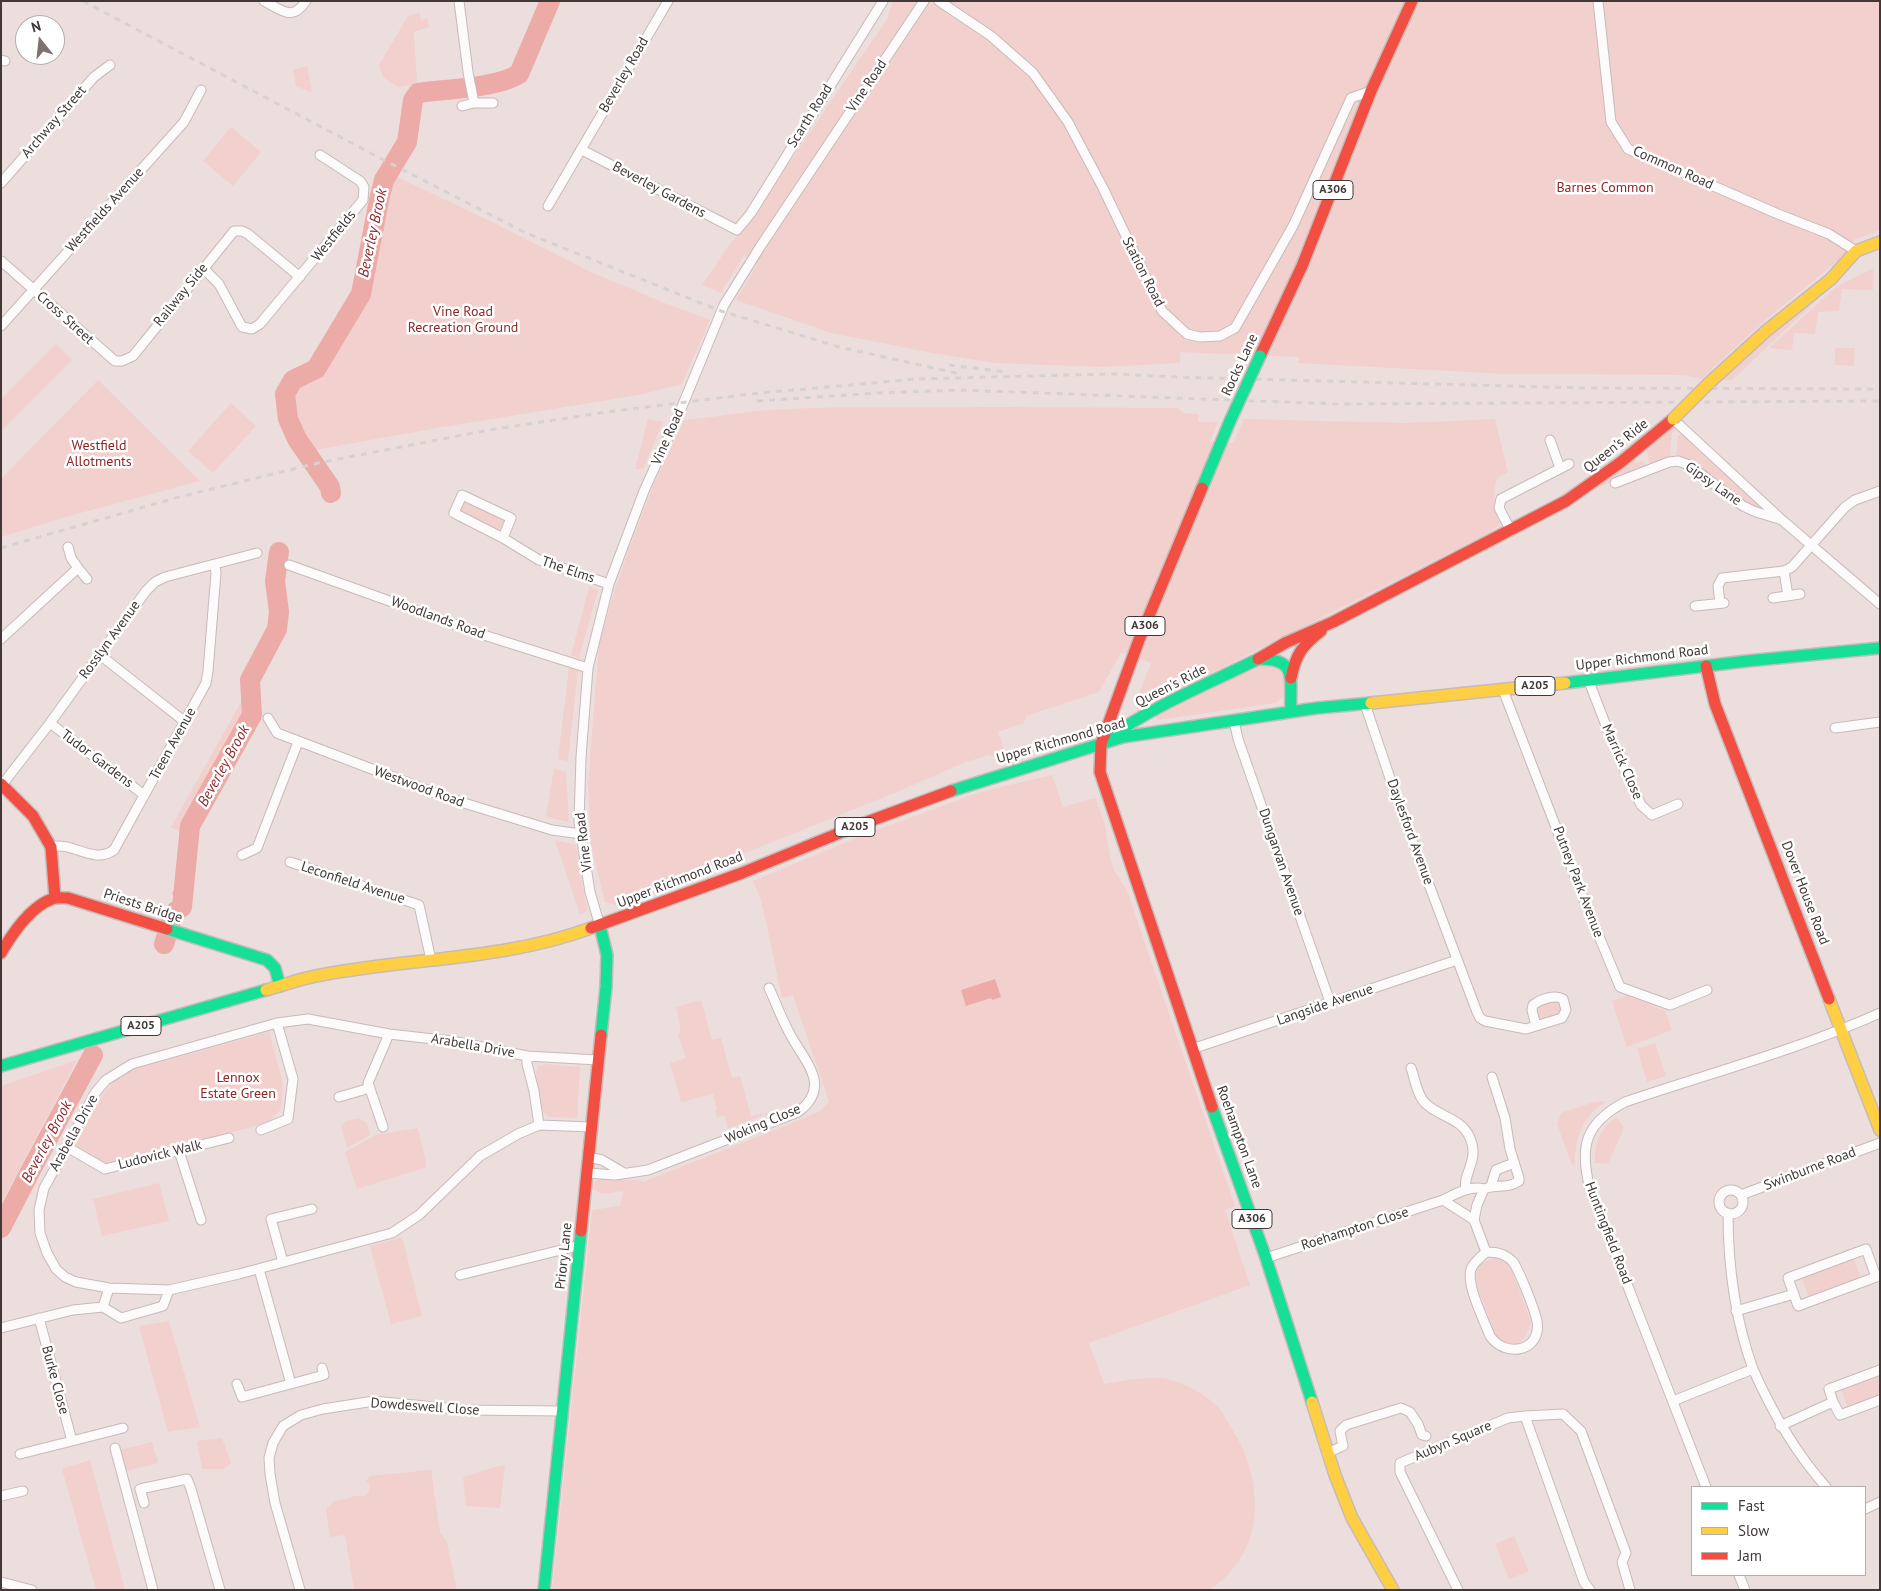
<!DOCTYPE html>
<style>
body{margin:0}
#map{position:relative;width:1881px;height:1591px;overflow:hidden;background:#ecdedd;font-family:"PT Sans",sans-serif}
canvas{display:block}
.frame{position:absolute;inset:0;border:2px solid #423837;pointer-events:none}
.legend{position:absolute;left:1691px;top:1486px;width:175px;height:90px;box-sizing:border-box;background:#fff;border:1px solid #b3afaf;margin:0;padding:6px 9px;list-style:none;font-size:15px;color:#423837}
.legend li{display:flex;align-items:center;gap:10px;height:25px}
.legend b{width:25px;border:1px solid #b3afaf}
.north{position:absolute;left:15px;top:15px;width:50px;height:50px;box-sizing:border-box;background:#fff;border:1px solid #b3afaf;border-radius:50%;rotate:344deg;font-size:14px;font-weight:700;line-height:20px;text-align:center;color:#423837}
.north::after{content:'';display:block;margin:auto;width:18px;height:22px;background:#7e7271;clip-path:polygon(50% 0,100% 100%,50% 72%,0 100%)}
</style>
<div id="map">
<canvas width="1881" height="1591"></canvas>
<div class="frame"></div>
<ul class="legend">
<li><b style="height:6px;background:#16e098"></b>Fast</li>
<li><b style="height:6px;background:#ffcf43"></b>Slow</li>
<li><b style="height:6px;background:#f24e42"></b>Jam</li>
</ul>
<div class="north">N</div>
</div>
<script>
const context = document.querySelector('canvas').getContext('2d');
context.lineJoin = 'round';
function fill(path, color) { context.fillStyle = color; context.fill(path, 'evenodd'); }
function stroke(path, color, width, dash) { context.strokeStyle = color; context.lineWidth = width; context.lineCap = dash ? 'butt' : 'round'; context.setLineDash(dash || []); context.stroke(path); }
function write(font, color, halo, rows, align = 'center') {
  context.font = font + ' "PT Sans",sans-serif'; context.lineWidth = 5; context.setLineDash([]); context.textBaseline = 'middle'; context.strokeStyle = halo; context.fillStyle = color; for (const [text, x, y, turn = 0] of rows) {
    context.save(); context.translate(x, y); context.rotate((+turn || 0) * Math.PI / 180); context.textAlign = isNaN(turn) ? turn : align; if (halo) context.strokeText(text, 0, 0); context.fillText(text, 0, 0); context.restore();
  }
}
fill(new Path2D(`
 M 893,1 L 1880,1 L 1880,229 L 1872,234 L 1855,239 L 1846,254 L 1764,321 L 1701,379 L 1684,375 L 1506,374 L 1298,363 L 1299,357 L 1180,352 L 1180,363 L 1103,367 L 994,363 L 938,354 L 831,333 L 736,300 L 757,265 L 744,255 L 721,293 L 702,285 L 732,241 L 743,231 L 887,19 Z
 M 420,13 L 421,20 L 427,18 L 429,27 L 414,32 L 417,82 L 416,84 L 398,87 L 383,77 L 379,65 L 408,16 Z
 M 307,66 L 312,93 L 296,86 L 293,70 Z
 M 231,127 L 261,152 L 233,186 L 203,161 Z
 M 393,175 L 494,223 L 591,272 L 667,304 L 710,320 L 682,384 L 638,395 L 437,428 L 310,451 C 301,436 279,401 297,385 C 304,379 314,380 320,373 C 326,365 329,358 333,349 C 343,331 357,316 365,297 C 369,288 369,277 370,267 C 373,249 382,186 393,175 Z
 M 1874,268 L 1873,290 L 1842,289 L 1839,311 L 1818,312 L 1815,334 L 1794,333 L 1792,350 L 1769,348 L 1836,287 Z
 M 1836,282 L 1732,380 L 1721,380 L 1793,315 Z
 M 56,344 L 72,360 L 1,431 L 1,399 Z
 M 1835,348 L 1855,348 L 1854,366 L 1835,365 Z
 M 98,380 L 200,481 L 69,516 L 1,537 L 1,479 Z
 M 231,403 L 256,426 L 213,473 L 188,451 Z
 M 991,407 L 1178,408 L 1184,413 L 1199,414 L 1198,422 L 1218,422 L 1210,442 L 1233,443 L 1244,419 L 1406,423 L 1495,419 L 1508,472 L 1497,478 C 1492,494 1495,510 1500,525 L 1485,535 L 1140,709 L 1137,709 L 1139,694 L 1151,663 L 1121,652 L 1099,692 L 1026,716 L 1024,723 L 998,732 L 1007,757 L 1001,759 L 989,755 L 966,762 L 897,792 L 615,905 L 605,902 L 591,845 L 588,782 L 599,646 L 611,602 L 630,546 L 654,484 L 684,420 C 718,417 751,410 786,409 C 854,406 923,408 991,407 Z
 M 648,419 L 663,422 L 643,469 L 635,469 Z
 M 1672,424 L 1676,429 L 1672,433 L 1670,459 L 1650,466 L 1646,447 Z
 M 1682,433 L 1760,505 L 1765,512 L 1742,501 L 1694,462 L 1676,458 L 1678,436 Z
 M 1634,456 L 1636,463 L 1643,461 L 1646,468 L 1617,479 L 1588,493 Z
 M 464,502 L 505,520 L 500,531 L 460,512 Z
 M 589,587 L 598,590 L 579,658 L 571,655 Z
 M 1274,664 C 1284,675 1285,683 1283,697 L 1276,703 L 1157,720 L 1155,716 L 1258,666 Z
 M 569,667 L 578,670 L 568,761 L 558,759 Z
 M 246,693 L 249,715 L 182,834 L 171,827 Z
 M 554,768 L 566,772 L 569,822 L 546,817 Z
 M 1052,775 L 1063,807 L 1095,798 L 1104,821 L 1110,857 L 1114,870 L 1127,891 L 1235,1206 L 1225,1210 L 1250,1285 L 1089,1343 L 1104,1384 C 1122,1381 1154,1374 1171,1380 C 1188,1385 1205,1394 1217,1406 C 1223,1412 1227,1421 1232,1429 C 1265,1481 1267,1553 1209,1590 L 552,1590 L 592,1210 L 620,1206 L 623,1191 C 612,1192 601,1197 592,1188 L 594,1182 L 600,1179 L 640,1180 L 643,1182 L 792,1123 L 820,1111 L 829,1102 L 793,995 L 782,998 L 765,917 L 760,897 L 753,881 L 866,834 L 980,792 Z
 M 555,840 L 576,845 L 587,911 L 580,915 Z
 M 1628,995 L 1665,1011 L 1672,1030 L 1627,1047 L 1612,1001 Z
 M 701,1000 L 712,1040 L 721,1038 L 732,1078 L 740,1076 L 751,1116 L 771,1112 L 728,1129 L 724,1116 L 717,1117 L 715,1110 L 717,1109 L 713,1094 L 681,1102 L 670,1063 L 686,1058 L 678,1034 L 681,1033 L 676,1007 Z
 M 1551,1001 L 1559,1002 L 1562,1010 C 1556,1017 1546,1020 1538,1018 L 1535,1010 L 1540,1004 Z
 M 269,1032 L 283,1083 L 281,1109 L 267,1123 L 105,1164 L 74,1147 L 101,1097 L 118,1076 L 134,1069 Z
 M 1655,1043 L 1666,1076 L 1647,1082 L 1637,1049 Z
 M 77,1060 L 1,1204 L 1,1086 Z
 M 547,1064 L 580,1067 L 577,1118 L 549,1117 L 543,1112 L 536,1074 L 538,1066 Z
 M 1604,1101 L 1604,1103 C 1583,1114 1574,1142 1575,1164 L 1572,1165 L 1557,1124 L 1561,1113 L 1594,1102 Z
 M 1617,1117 L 1624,1128 L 1608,1164 L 1595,1163 C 1595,1142 1599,1129 1617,1117 Z
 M 358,1118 L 367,1123 L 370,1135 L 347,1148 L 341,1127 L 346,1121 Z
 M 418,1128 L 427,1167 L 357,1189 L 345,1152 L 376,1135 Z
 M 159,1183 L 169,1221 L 102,1236 L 93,1199 Z
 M 402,1237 L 422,1316 L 391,1324 L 370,1246 Z
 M 1853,1257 L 1861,1278 L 1809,1297 L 1801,1277 Z
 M 1495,1258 L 1507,1263 L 1511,1268 L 1531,1322 C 1526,1343 1511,1355 1495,1335 C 1491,1323 1487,1312 1483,1301 C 1475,1281 1469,1265 1495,1258 Z
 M 169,1321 L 200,1427 L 168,1432 L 139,1326 Z
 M 1880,1372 L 1880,1396 L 1848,1408 L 1840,1387 Z
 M 222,1438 L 231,1463 L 224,1469 L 202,1469 L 197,1441 Z
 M 152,1442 L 158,1463 L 126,1471 L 120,1450 Z
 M 90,1460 L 125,1590 L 96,1590 L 62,1469 Z
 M 502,1465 L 505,1466 L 500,1508 L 466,1506 L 463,1477 Z
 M 431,1470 L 440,1533 L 447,1542 L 457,1590 L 354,1590 L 345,1535 L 330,1537 L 326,1510 L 334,1501 L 350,1498 L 355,1495 C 363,1499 369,1495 370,1486 L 366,1481 L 370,1476 Z
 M 1514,1536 L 1529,1571 L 1509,1579 L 1495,1544 Z`), '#f2d0cd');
fill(new Path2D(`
 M 995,979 L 1001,997 L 992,1000 L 991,998 L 966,1006 L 961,990 Z`), '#ecaba7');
stroke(new Path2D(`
 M 281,386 L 285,394
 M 174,893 C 176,899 174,905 175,912`), '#ecaba7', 3);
stroke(new Path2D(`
 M 331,493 L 330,487 L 297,439 L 288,419 L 285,394 L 293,380 L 316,369 L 361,294 L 379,200 L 384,180 L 407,142 L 413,100 L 418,93 C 445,89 497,88 519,74 L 550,1
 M 171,921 L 175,912 L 182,907 L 190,826 L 252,715 L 250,680 L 277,629 L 279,612 L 275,581 L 279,552
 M 164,944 L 166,938
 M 1,1228 L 32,1168 L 93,1055`), '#ecaba7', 20);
const street = new Path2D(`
 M 264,1 C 282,10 292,22 306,1
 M 459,1 L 468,72 L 474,103 L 493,103
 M 939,1 L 991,36 L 1033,73 L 1068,122 L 1103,188 L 1162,311 L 1187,334 L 1200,337 L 1220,336 L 1235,328 L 1293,226 L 1351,98 L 1371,91
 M 1598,1 L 1611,122 L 1628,149 L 1778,214 L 1829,234 L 1856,251
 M 1,60 L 5,61
 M 462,106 L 474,103
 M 582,150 L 737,230 L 751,213 L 883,1
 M 1,183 L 94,77 L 110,65
 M 548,206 L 668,1
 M 1,261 L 115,361 L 122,361 L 133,356 L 234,231 L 242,231 L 248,234 L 300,277
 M 203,268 L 219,284 L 242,327 L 252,329 L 260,324 L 363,200 L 364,187 L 360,181 L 320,155
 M 1,326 L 184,122 L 201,90
 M 1673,419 L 1782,520 L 1880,604
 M 1550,440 L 1560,468
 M 1615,483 L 1669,462 L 1678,461 L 1689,465 L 1743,506 L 1756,512 L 1779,519
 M 1511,531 L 1499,508 L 1501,499 L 1569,464
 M 503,538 L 454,513 L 462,495 L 511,518 L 503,538 L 539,560 L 609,584
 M 68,547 L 71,558 L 78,568
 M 289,565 L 487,636 L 588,668
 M 1784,571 L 1788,596
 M 1773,598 L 1800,594
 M 1720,603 L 1718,586 L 1722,578 L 1784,571 L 1792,567 L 1845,507 L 1855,500 L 1880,491
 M 1695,606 L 1724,603
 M 1,639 L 78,568 L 87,579
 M 100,655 L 184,721
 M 1588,679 L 1615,749 L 1641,805 L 1652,815 L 1678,804
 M 1503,690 L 1586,905 L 1620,987 L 1670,1005 L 1707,990
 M 1365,704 L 1399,805 L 1477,1012 L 1480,1018 L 1485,1021 L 1526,1029 L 1562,1018 L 1566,1010 L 1563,999 C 1555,994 1541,999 1533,1005 L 1532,1010 L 1536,1026
 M 268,718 L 277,733 L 451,799 L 552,830 L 581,834
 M 1234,721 L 1238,739 L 1330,1002
 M 50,723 L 144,795
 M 1835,728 L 1880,722
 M 2,785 L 50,723 L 146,591 L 155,582 L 165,577 L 257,553
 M 51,847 C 73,841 93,865 114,850 L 206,683 L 208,671 L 216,573 L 215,566
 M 242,855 L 257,848 L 298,742
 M 290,862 L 419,905 L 431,960
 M 600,926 L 590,892 L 579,822 L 581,757 L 588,668 L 609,584 L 644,491 L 681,409 L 724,305 L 760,247 L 924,1
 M 1192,1049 L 1457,960
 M 527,1056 L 527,1064 L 534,1091 L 539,1125
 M 1411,1068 C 1415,1079 1417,1095 1425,1103 C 1439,1117 1462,1118 1470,1138 C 1480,1160 1462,1174 1466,1190
 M 339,1097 L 370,1088
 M 383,1127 L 368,1083 L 389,1034
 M 591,1127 L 539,1125 L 518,1134 L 480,1156 L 419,1215 L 392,1233 L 239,1274 L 169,1290 L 109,1288 L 76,1282 L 65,1277 L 56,1269 L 47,1253 L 40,1233 L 39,1210 L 44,1188 L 67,1147 L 95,1093 L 106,1080 L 132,1064 L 277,1023 L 308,1019 L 389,1034 L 452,1041 L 527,1056 L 598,1060
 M 261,1130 L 288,1119 L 293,1079 L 277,1023
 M 67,1147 L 105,1169 L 229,1138
 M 179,1151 L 201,1220
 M 588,1157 L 602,1160 L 624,1173
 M 587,1173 L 615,1175 L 648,1170 L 798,1112 C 833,1086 804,1061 790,1034 C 782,1020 776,1003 769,988
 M 1491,1186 L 1496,1170 L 1514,1163
 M 1484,1189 C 1496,1183 1506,1190 1519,1181 L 1519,1178 L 1510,1149 L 1505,1118 L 1492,1077
 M 1484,1189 L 1477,1205 L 1474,1220 L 1486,1252
 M1719 1202a12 12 0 1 1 24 0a12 12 0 1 1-24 0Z
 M 1741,1195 L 1880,1143
 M 1443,1200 L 1474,1220
 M 1728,1213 C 1728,1267 1735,1319 1753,1369
 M 1866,1249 L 1876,1277 L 1798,1306 L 1788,1278 Z
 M 1486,1252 C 1498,1252 1506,1254 1514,1263 C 1521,1276 1534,1307 1537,1321 C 1542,1351 1506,1359 1490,1336 C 1484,1320 1466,1285 1471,1269 C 1474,1262 1481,1257 1486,1252 Z
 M 1266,1258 L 1443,1200 C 1455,1194 1471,1185 1484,1189
 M 283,1262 L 271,1219 L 312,1209
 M 259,1269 L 291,1384
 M 460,1275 L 573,1247 L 580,1248
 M 103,1307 L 109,1288
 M 1736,1311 L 1794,1294
 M 1,1328 L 73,1310 L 103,1307 L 121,1318 L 163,1306 L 169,1290
 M 1880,1370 L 1829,1389 L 1833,1402 L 1840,1415 L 1880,1400
 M 237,1384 L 242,1397 L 324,1375 L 322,1368
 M 1673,1401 L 1753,1369 C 1772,1412 1795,1452 1826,1487
 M 1780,1426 L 1833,1402
 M 72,1441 L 123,1428
 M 115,1448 L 153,1590
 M 1327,1453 L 1343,1446 L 1340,1431 L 1346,1425 L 1401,1408 L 1410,1412 L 1418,1424 L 1422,1435 L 1426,1436
 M 20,1454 L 72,1441 L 39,1318
 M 1706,1487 L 1590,1189 C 1579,1147 1585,1123 1625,1102 C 1710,1073 1797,1050 1880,1013
 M 1,1496 L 23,1491
 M 144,1503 L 140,1489 L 187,1479 L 191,1489 L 220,1590
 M 1865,1509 L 1880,1502
 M 1739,1575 L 1745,1590
 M 1,1582 L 32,1590
 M 300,1590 L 275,1503 L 270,1474 L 269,1458 L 273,1443 L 283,1426 L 301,1415 L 323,1409 L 374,1401 L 465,1410 L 563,1411
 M 1458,1590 L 1400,1472 L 1400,1463 L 1508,1418 L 1525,1416
 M 1590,1590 L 1584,1582 L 1525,1416 L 1563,1414 L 1581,1431 L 1626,1553 L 1622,1562 L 1630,1590`);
const fast = new Path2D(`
 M 1202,488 L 1230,421
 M 1565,683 L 1747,661 L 1880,648
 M 1110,737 C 1153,706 1210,683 1258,659 C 1300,658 1289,681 1291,712
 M 951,791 L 1123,737 L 1317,708 L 1371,703
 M 600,926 L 607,955 L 606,987 L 601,1035
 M 167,929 L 267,960 L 275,968 L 280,986
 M 1,1066 L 266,990
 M 1212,1107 L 1266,1258 L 1312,1402
 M 544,1590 L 581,1231`);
const slow = new Path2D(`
 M 1709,383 L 1766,331 L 1831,279 L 1856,251 L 1880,242
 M 1371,703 L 1565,683
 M 266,990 C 284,985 302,978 321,975 C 410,958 505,960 591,928
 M 1829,999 L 1880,1130
 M 1312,1402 L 1335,1475 L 1352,1518 L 1393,1590`);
const jam = new Path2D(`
 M 1260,356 L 1302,266 L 1371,91 L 1412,1
 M 1258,659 L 1285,643 L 1333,622 L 1566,501 L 1621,462 L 1673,419
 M 1706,666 L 1715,704 L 1829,999
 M 1291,678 C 1296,654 1302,646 1321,631
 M 1101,744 L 1139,640 L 1202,488
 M 1101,744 L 1100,772 L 1212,1107
 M 1,784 L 33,816 L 51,847 L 55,898
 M 591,928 L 742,873 L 859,825 L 951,791
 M 1,953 C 12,934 30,907 52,899 C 57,897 63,898 68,898 L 167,929
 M 581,1231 L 601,1035`);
stroke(street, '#c6bbb9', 11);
stroke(fast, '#c6bbb9', 14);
stroke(slow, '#c6bbb9', 14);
stroke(jam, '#c6bbb9', 14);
stroke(street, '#fcfafa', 9);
stroke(fast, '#16e098', 11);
stroke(slow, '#ffcf43', 11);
stroke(jam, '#f24e42', 11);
stroke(new Path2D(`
 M 83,1 L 380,158 L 526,233 L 721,311 L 839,347 L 961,374
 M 949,365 L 1007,372
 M 757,401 L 878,393 L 960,390 L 1338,404 L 1880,401
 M 1,548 L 179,497 L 318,463 L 489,430 L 600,413 L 749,394 L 917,379 L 1068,375 L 1116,374 L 1175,377 L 1581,388 L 1880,389`), '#d7d2d2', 3, [6, 6]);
const fastBridge = new Path2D(`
 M 1230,421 L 1260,356`);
const slowBridge = new Path2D(`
 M 1673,419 L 1709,383`);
stroke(fastBridge, '#c6bbb9', 14, []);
stroke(slowBridge, '#c6bbb9', 14, []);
stroke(fastBridge, '#16e098', 11);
stroke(slowBridge, '#ffcf43', 11);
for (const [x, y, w] of [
 [1333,190,40],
 [1145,626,40],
 [1535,686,40],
 [855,827,40],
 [141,1026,40],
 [1252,1219,40]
]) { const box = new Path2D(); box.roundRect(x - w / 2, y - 9.5, w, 19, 4); context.fillStyle = '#fff'; context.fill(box); stroke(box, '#423837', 1); }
write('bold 12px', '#423837', null, [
 ["A306",1333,190],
 ["A306",1145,626],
 ["A205",1535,686],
 ["A205",855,827],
 ["A205",141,1026],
 ["A306",1252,1219]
]);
write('14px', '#423837', '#fff', [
 ["Beverley Road",624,75,-60],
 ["Vine Road",867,86,-56],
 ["Scarth Road",810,116,-58],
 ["Archway Street",54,122,-49],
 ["Common Road",1673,168,24],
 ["Beverley Gardens",659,190,28],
 ["Westfields Avenue",105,210,-48],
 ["Westfields",334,236,-51],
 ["Station Road",1143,272,63],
 ["Railway Side",181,295,-51],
 ["Cross Street",65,318,42],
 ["Rocks Lane",1240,365,-65],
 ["Vine Road",668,437,-66],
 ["Queen's Ride",1616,446,-38],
 ["Gipsy Lane",1713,484,35],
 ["The Elms",568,570,19],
 ["Woodlands Road",438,618,20],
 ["Rosslyn Avenue",110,640,-54],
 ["Upper Richmond Road",1642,658,-7],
 ["Queen's Ride",1171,686,-27],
 ["Upper Richmond Road",1061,741,-16],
 ["Treen Avenue",173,744,-61],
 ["Tudor Gardens",97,759,37],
 ["Marrick Close",1622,762,66],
 ["Westwood Road",419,787,20],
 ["Daylesford Avenue",1410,832,70],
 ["Vine Road",584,842,-97],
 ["Dungarvan Avenue",1281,862,71],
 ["Upper Richmond Road",680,880,-21],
 ["Putney Park Avenue",1578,882,69],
 ["Leconfield Avenue",353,883,18],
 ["Dover House Road",1805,893,69],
 ["Priests Bridge",143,906,18],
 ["Langside Avenue",1325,1005,-19],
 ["Arabella Drive",473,1046,10],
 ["Woking Close",763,1124,-23],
 ["Arabella Drive",74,1133,-61],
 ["Roehampton Lane",1239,1137,70],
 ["Ludovick Walk",160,1155,-14],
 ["Swinburne Road",1810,1169,-21],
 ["Roehampton Close",1355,1229,-18],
 ["Huntingfield Road",1608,1233,69],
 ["Priory Lane",564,1256,-84],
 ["Burke Close",55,1380,75],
 ["Dowdeswell Close",425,1407,4],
 ["Aubyn Square",1453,1441,-23]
]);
write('14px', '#8c272a', '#fff', [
 ["Barnes Common",1605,188],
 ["Vine Road",463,312],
 ["Recreation Ground",463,328],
 ["Westfield",99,446],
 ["Allotments",99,462],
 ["Lennox",238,1078],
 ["Estate Green",238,1094]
]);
write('italic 15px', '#8d292b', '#fff', [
 ["Beverley Brook",373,233,-78],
 ["Beverley Brook",224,766,-61],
 ["Beverley Brook",47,1142,-62]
]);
</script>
